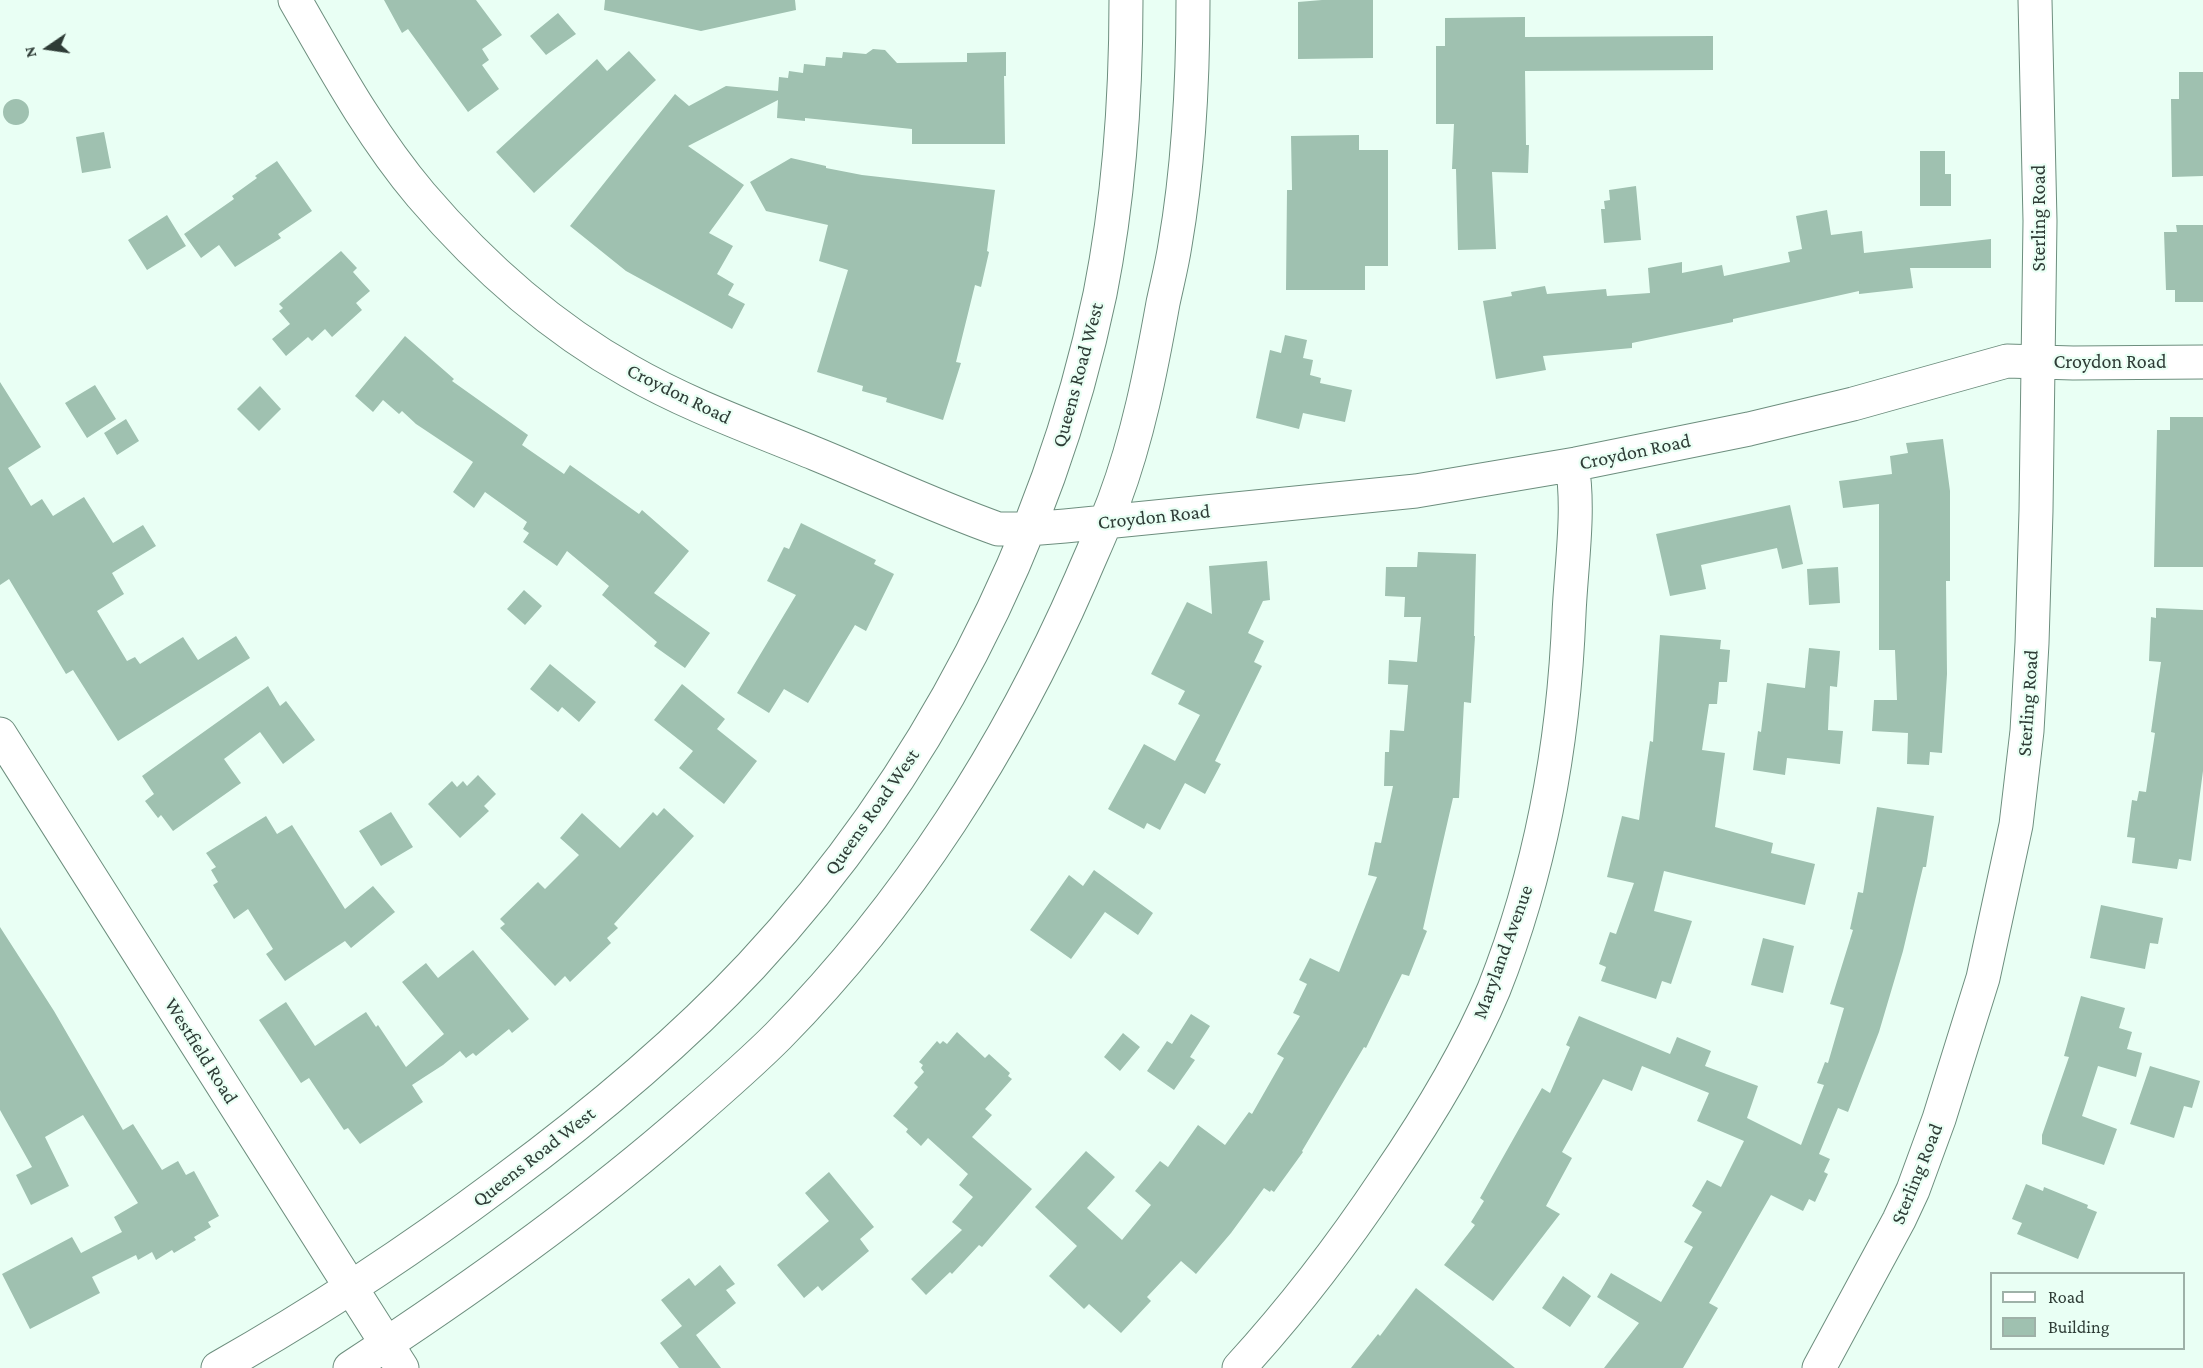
<!DOCTYPE html>
<style>
body{margin:0}
#map{position:relative;width:2203px;height:1368px;overflow:hidden;background:#e9fff4;font-family:"Crimson Pro",serif}
canvas{display:block}
.legend{position:absolute;left:1990px;top:1272px;width:195px;height:78px;box-sizing:border-box;background:#e9fff4;border:2px solid #9eb1a8;margin:0;padding:8px 10px;list-style:none;font-size:18px;color:#2e3c36}
.legend li{display:flex;align-items:center;gap:12px;height:30px}
.legend b{width:30px;border:2px solid #9eb1a8}
.north{position:absolute;left:18px;top:18px;width:60px;height:60px;-webkit-text-stroke:4px #e9fff4;paint-order:stroke;rotate:257deg;font-size:16px;font-weight:700;line-height:24px;text-align:center;color:#2e3c36}
.north::after{content:'';display:block;margin:auto;width:21px;height:27px;background:#2e3c36;clip-path:polygon(50% 0,100% 100%,50% 72%,0 100%)}
</style>
<div id="map">
<canvas width="2203" height="1368"></canvas>
<ul class="legend">
<li><b style="height:8px;background:#fff"></b>Road</li>
<li><b style="height:16px;background:#9fc1b0"></b>Building</li>
</ul>
<div class="north">N</div>
</div>
<script>
const context = document.querySelector('canvas').getContext('2d');
context.lineJoin = 'round';
function fill(path, color) { context.fillStyle = color; context.fill(path, 'evenodd'); }
function stroke(path, color, width, dash) { context.strokeStyle = color; context.lineWidth = width; context.lineCap = dash ? 'butt' : 'round'; context.setLineDash(dash || []); context.stroke(path); }
function write(font, color, halo, rows, align = 'center') {
  context.font = font + ' "Crimson Pro",serif'; context.lineWidth = 4.5; context.setLineDash([]); context.textBaseline = 'middle'; context.strokeStyle = halo; context.fillStyle = color; for (const [text, x, y, turn = 0] of rows) {
    context.save(); context.translate(x, y); context.rotate((+turn || 0) * Math.PI / 180); context.textAlign = isNaN(turn) ? turn : align; if (halo) context.strokeText(text, 0, 0); context.fillText(text, 0, 0); context.restore();
  }
}
fill(new Path2D(`
 M 384,0 L 476,0 L 502,35 L 482,49 L 489,60 L 482,65 L 499,89 L 468,112 L 408,29 L 402,33 Z
 M 605,0 L 795,0 L 796,10 L 701,31 L 604,10 Z
 M 1322,0 L 1373,0 L 1373,58 L 1298,59 L 1298,2 Z
 M 558,13 L 576,34 L 546,55 L 530,36 Z
 M 1525,17 L 1525,37 L 1713,36 L 1713,70 L 1525,71 L 1526,145 L 1529,145 L 1528,173 L 1492,172 L 1496,249 L 1458,250 L 1456,169 L 1452,169 L 1454,124 L 1436,124 L 1436,46 L 1445,46 L 1445,18 Z
 M 873,49 L 885,50 L 897,63 L 967,62 L 967,53 L 1006,52 L 1006,76 L 1004,76 L 1005,144 L 912,144 L 912,129 L 805,118 L 805,121 L 777,118 L 778,100 L 688,146 L 744,185 L 709,233 L 733,246 L 717,274 L 734,284 L 728,295 L 745,304 L 732,329 L 626,271 L 570,226 L 675,94 L 689,106 L 726,86 L 778,91 L 779,77 L 788,78 L 789,71 L 803,73 L 804,64 L 825,66 L 826,57 L 842,58 L 843,52 L 866,54 Z
 M 629,51 L 656,80 L 534,193 L 496,152 L 597,59 L 607,71 Z
 M 2179,72 L 2203,72 L 2203,176 L 2172,177 L 2171,99 L 2179,99 Z
 M3 112a13 13 0 1 1 26 0a13 13 0 1 1-26 0Z
 M 104,132 L 111,168 L 82,173 L 76,137 Z
 M 1359,135 L 1359,150 L 1388,150 L 1388,266 L 1365,266 L 1365,290 L 1286,290 L 1287,190 L 1292,190 L 1291,136 Z
 M 1920,151 L 1945,151 L 1945,174 L 1951,174 L 1951,206 L 1920,206 Z
 M 791,158 L 826,166 L 826,168 L 862,175 L 995,190 L 987,251 L 989,252 L 981,287 L 975,285 L 956,362 L 961,363 L 943,420 L 886,402 L 887,398 L 862,391 L 863,386 L 817,372 L 848,270 L 819,261 L 828,225 L 766,211 L 750,182 Z
 M 277,161 L 312,211 L 278,234 L 281,238 L 235,267 L 219,245 L 201,258 L 184,234 L 234,199 L 232,196 L 257,178 L 255,176 Z
 M 1636,186 L 1641,240 L 1604,243 L 1601,209 L 1605,209 L 1604,201 L 1610,200 L 1609,190 Z
 M 1827,210 L 1831,235 L 1862,231 L 1864,253 L 1991,239 L 1991,268 L 1910,268 L 1913,288 L 1859,294 L 1859,291 L 1733,319 L 1733,322 L 1632,343 L 1632,348 L 1543,356 L 1546,370 L 1496,379 L 1483,301 L 1512,296 L 1511,292 L 1545,286 L 1547,294 L 1606,289 L 1607,296 L 1650,293 L 1648,268 L 1682,262 L 1682,273 L 1722,265 L 1724,276 L 1790,262 L 1788,252 L 1802,249 L 1796,216 Z
 M 167,215 L 186,246 L 147,270 L 128,240 Z
 M 2176,225 L 2203,225 L 2203,302 L 2175,302 L 2175,290 L 2166,290 L 2164,232 L 2177,232 Z
 M 341,251 L 357,268 L 353,272 L 370,291 L 356,303 L 362,310 L 332,337 L 325,329 L 312,341 L 308,337 L 286,356 L 272,339 L 290,324 L 279,311 L 283,308 L 279,304 Z
 M 1285,335 L 1307,340 L 1303,358 L 1313,360 L 1310,375 L 1321,378 L 1320,383 L 1352,390 L 1345,422 L 1303,413 L 1299,429 L 1256,418 L 1270,350 L 1281,353 Z
 M 405,336 L 454,379 L 452,381 L 528,435 L 522,445 L 564,474 L 570,465 L 639,514 L 642,510 L 689,551 L 654,593 L 710,633 L 685,668 L 654,646 L 657,642 L 602,595 L 609,586 L 567,551 L 557,566 L 523,542 L 529,533 L 523,529 L 527,522 L 485,492 L 474,508 L 453,492 L 473,462 L 416,424 L 402,411 L 399,414 L 383,400 L 373,412 L 355,396 Z
 M 0,382 L 41,447 L 8,468 L 31,506 L 42,499 L 53,516 L 84,497 L 113,543 L 143,525 L 156,546 L 112,573 L 124,594 L 97,611 L 127,661 L 135,657 L 140,664 L 183,637 L 198,660 L 236,636 L 250,658 L 118,741 L 73,670 L 66,674 L 9,579 L 0,585 Z
 M 95,385 L 116,419 L 87,438 L 65,403 Z
 M 260,386 L 281,409 L 259,431 L 237,409 Z
 M 2170,417 L 2203,417 L 2203,567 L 2154,567 L 2157,430 L 2170,430 Z
 M 126,419 L 139,441 L 117,455 L 104,433 Z
 M 1943,439 L 1950,491 L 1950,581 L 1946,581 L 1947,674 L 1942,753 L 1930,752 L 1929,765 L 1907,764 L 1908,733 L 1872,731 L 1874,700 L 1897,700 L 1895,650 L 1879,650 L 1879,504 L 1843,508 L 1839,481 L 1892,474 L 1890,456 L 1908,453 L 1906,443 Z
 M 1790,505 L 1803,564 L 1782,569 L 1777,548 L 1701,565 L 1706,589 L 1670,596 L 1656,534 Z
 M 801,523 L 876,560 L 874,564 L 894,574 L 866,631 L 855,625 L 808,703 L 784,689 L 769,713 L 737,693 L 796,595 L 767,581 L 784,547 L 789,549 Z
 M 1418,552 L 1476,554 L 1474,636 L 1475,636 L 1471,703 L 1464,702 L 1459,798 L 1453,798 L 1423,929 L 1427,931 L 1409,976 L 1402,974 L 1366,1048 L 1364,1047 L 1302,1151 L 1303,1152 L 1274,1192 L 1271,1190 L 1270,1192 L 1264,1188 L 1231,1233 L 1196,1274 L 1181,1261 L 1147,1297 L 1151,1301 L 1121,1333 L 1089,1304 L 1084,1309 L 1049,1276 L 1077,1246 L 1035,1207 L 1086,1151 L 1115,1177 L 1087,1208 L 1122,1240 L 1151,1205 L 1135,1191 L 1160,1161 L 1168,1167 L 1198,1125 L 1225,1145 L 1249,1112 L 1252,1114 L 1284,1058 L 1277,1054 L 1300,1016 L 1293,1013 L 1307,984 L 1299,980 L 1310,958 L 1339,972 L 1377,877 L 1368,875 L 1375,842 L 1381,843 L 1393,786 L 1384,786 L 1385,752 L 1389,752 L 1390,730 L 1404,731 L 1408,685 L 1388,684 L 1389,660 L 1417,662 L 1421,617 L 1404,617 L 1405,597 L 1385,596 L 1386,567 L 1417,567 Z
 M 1267,561 L 1270,600 L 1263,601 L 1248,633 L 1264,641 L 1254,662 L 1262,666 L 1215,761 L 1221,764 L 1205,794 L 1185,783 L 1160,830 L 1147,823 L 1144,829 L 1108,809 L 1144,744 L 1175,761 L 1200,715 L 1178,704 L 1185,691 L 1151,674 L 1187,602 L 1212,614 L 1209,566 Z
 M 1838,567 L 1840,603 L 1809,605 L 1807,569 Z
 M 524,590 L 542,606 L 525,625 L 507,609 Z
 M 2156,608 L 2203,610 L 2203,771 L 2191,861 L 2179,859 L 2177,869 L 2132,863 L 2135,838 L 2127,837 L 2132,800 L 2137,801 L 2139,791 L 2146,792 L 2155,733 L 2151,732 L 2161,662 L 2149,661 L 2151,617 L 2156,618 Z
 M 1660,635 L 1721,640 L 1720,649 L 1730,650 L 1727,682 L 1719,682 L 1717,704 L 1709,704 L 1702,750 L 1725,753 L 1715,827 L 1773,843 L 1771,853 L 1815,864 L 1805,905 L 1664,871 L 1654,911 L 1692,921 L 1671,984 L 1662,981 L 1656,999 L 1601,981 L 1606,967 L 1599,964 L 1610,932 L 1616,934 L 1634,883 L 1607,877 L 1622,816 L 1639,820 L 1650,741 L 1653,742 Z
 M 1809,648 L 1840,651 L 1837,687 L 1830,686 L 1828,730 L 1843,731 L 1840,764 L 1787,758 L 1785,775 L 1753,770 L 1758,731 L 1761,732 L 1767,683 L 1805,688 Z
 M 550,664 L 596,702 L 579,722 L 562,707 L 558,712 L 530,689 Z
 M 682,684 L 725,719 L 717,729 L 757,761 L 724,804 L 679,768 L 693,751 L 654,720 Z
 M 268,686 L 280,706 L 286,701 L 315,740 L 283,764 L 260,732 L 224,759 L 241,783 L 173,831 L 161,815 L 158,818 L 145,801 L 154,794 L 142,776 Z
 M 478,775 L 496,794 L 484,806 L 489,811 L 460,838 L 428,804 L 452,781 L 457,787 L 463,781 L 467,786 Z
 M 1877,807 L 1934,816 L 1926,867 L 1923,867 L 1903,951 L 1879,1032 L 1848,1112 L 1838,1108 L 1819,1154 L 1830,1159 L 1824,1172 L 1828,1174 L 1815,1202 L 1809,1199 L 1803,1211 L 1771,1195 L 1709,1303 L 1718,1308 L 1683,1368 L 1604,1368 L 1639,1323 L 1597,1297 L 1611,1273 L 1661,1302 L 1693,1247 L 1684,1242 L 1702,1212 L 1692,1206 L 1707,1180 L 1721,1187 L 1744,1141 L 1697,1121 L 1709,1093 L 1642,1066 L 1632,1091 L 1603,1079 L 1562,1152 L 1572,1158 L 1546,1206 L 1560,1214 L 1493,1301 L 1444,1265 L 1475,1225 L 1471,1222 L 1484,1201 L 1480,1198 L 1542,1088 L 1550,1093 L 1570,1047 L 1566,1045 L 1579,1016 L 1670,1054 L 1677,1037 L 1711,1051 L 1705,1066 L 1758,1086 L 1747,1118 L 1801,1145 L 1824,1085 L 1817,1083 L 1825,1062 L 1828,1063 L 1844,1008 L 1830,1004 L 1853,930 L 1850,929 L 1858,892 L 1863,893 Z
 M 664,808 L 694,836 L 614,924 L 618,928 L 607,938 L 611,943 L 570,982 L 565,976 L 555,986 L 500,928 L 505,924 L 500,919 L 538,882 L 545,889 L 579,855 L 560,838 L 582,813 L 620,848 L 653,812 L 657,816 Z
 M 391,812 L 413,847 L 381,866 L 359,831 Z
 M 266,816 L 277,834 L 292,825 L 345,909 L 373,886 L 395,912 L 351,948 L 345,941 L 285,981 L 266,954 L 273,949 L 248,909 L 234,919 L 213,885 L 218,882 L 211,870 L 216,867 L 206,853 Z
 M 1094,870 L 1153,913 L 1138,935 L 1105,912 L 1071,959 L 1030,930 L 1069,875 L 1083,886 Z
 M 2101,905 L 2163,918 L 2158,944 L 2150,943 L 2145,969 L 2090,958 Z
 M 0,927 L 54,1011 L 123,1130 L 133,1124 L 162,1170 L 178,1161 L 186,1175 L 194,1171 L 219,1216 L 208,1222 L 211,1227 L 194,1237 L 196,1240 L 174,1253 L 172,1250 L 156,1260 L 152,1252 L 138,1260 L 136,1255 L 92,1277 L 100,1293 L 30,1329 L 2,1274 L 72,1237 L 81,1253 L 122,1232 L 114,1217 L 138,1203 L 83,1115 L 45,1137 L 69,1186 L 31,1205 L 16,1175 L 32,1167 L 0,1110 Z
 M 1763,938 L 1794,946 L 1783,993 L 1751,985 Z
 M 473,950 L 529,1019 L 512,1033 L 509,1029 L 476,1056 L 473,1053 L 466,1058 L 460,1051 L 443,1065 L 412,1085 L 423,1102 L 360,1144 L 348,1128 L 344,1130 L 309,1078 L 301,1083 L 259,1020 L 286,1002 L 315,1046 L 366,1012 L 376,1027 L 378,1025 L 406,1067 L 444,1034 L 402,982 L 426,963 L 438,978 Z
 M 2081,996 L 2125,1008 L 2119,1028 L 2132,1032 L 2127,1049 L 2142,1053 L 2136,1077 L 2098,1066 L 2082,1116 L 2117,1129 L 2104,1165 L 2042,1144 L 2042,1135 L 2069,1057 L 2064,1056 Z
 M 1191,1014 L 1210,1026 L 1190,1057 L 1195,1060 L 1174,1090 L 1147,1071 L 1167,1041 L 1172,1044 Z
 M 957,1032 L 985,1058 L 989,1054 L 1010,1073 L 1008,1076 L 1012,1079 L 985,1109 L 992,1115 L 972,1137 L 1032,1189 L 982,1247 L 979,1245 L 952,1274 L 950,1272 L 926,1295 L 911,1279 L 962,1230 L 952,1222 L 973,1197 L 959,1185 L 968,1174 L 928,1138 L 921,1146 L 906,1132 L 908,1129 L 893,1116 L 918,1087 L 914,1083 L 924,1072 L 921,1068 L 923,1065 L 919,1062 L 937,1041 L 940,1044 L 943,1041 L 947,1044 Z
 M 1123,1033 L 1140,1047 L 1120,1071 L 1104,1057 Z
 M 2150,1066 L 2200,1081 L 2192,1108 L 2184,1106 L 2174,1138 L 2130,1124 Z
 M 829,1172 L 874,1227 L 860,1239 L 869,1251 L 822,1291 L 818,1286 L 804,1298 L 777,1265 L 829,1221 L 805,1193 Z
 M 2026,1184 L 2043,1191 L 2044,1187 L 2088,1205 L 2087,1208 L 2097,1212 L 2078,1259 L 2017,1234 L 2022,1223 L 2012,1219 Z
 M 720,1265 L 735,1284 L 726,1290 L 736,1303 L 696,1335 L 721,1368 L 679,1368 L 660,1343 L 682,1326 L 661,1300 L 689,1278 L 695,1286 Z
 M 1563,1276 L 1591,1296 L 1570,1327 L 1542,1308 Z
 M 1416,1288 L 1462,1325 L 1515,1368 L 1351,1368 L 1378,1334 L 1380,1336 Z`), '#9fc1b0');
const minor = new Path2D(`
 M 295,0 C 333,66 371,136 421,195 C 480,264 549,326 629,371 C 688,405 753,428 816,454 C 877,479 936,507 998,529 L 1028,529 L 1065,526 L 1416,491 L 1576,464 L 1749,429 L 1853,404 L 2007,361 L 2073,363 L 2203,362
 M 0,734 L 402,1368
 M 218,1368 C 317,1312 411,1250 502,1182 C 590,1117 676,1046 751,966 C 925,779 1048,543 1100,294 C 1119,198 1126,98 1126,0
 M 350,1368 C 468,1291 584,1209 690,1116 C 720,1090 750,1064 778,1036 C 907,905 1008,747 1081,579 C 1092,553 1104,527 1114,501 C 1138,437 1151,370 1163,303 C 1167,284 1172,265 1175,245 C 1189,164 1193,82 1193,0
 M 1239,1368 C 1293,1309 1342,1245 1386,1179 C 1427,1119 1466,1056 1494,989 C 1541,870 1564,742 1569,614 C 1571,568 1580,509 1572,465
 M 1819,1368 L 1899,1220 L 1913,1190 L 1939,1119 L 1983,978 L 2016,825 L 2027,731 L 2032,643 L 2036,511 L 2040,221 L 2035,0`);
stroke(minor, '#6d8e7e', 35);
stroke(minor, '#fff', 33);
write('20px', '#2e3c36', '#e9fff4', [
 ["Sterling Road",2039,218,-90],
 ["Croydon Road",2110,362],
 ["Queens Road West",1078,375,-75],
 ["Croydon Road",679,394,26],
 ["Croydon Road",1635,452,-12],
 ["Croydon Road",1154,517,-6],
 ["Sterling Road",2028,703,-86],
 ["Queens Road West",872,812,-55],
 ["Maryland Avenue",1503,952,-70],
 ["Westfield Road",201,1051,58],
 ["Queens Road West",534,1157,-38],
 ["Sterling Road",1917,1174,-68]
]);
</script>
